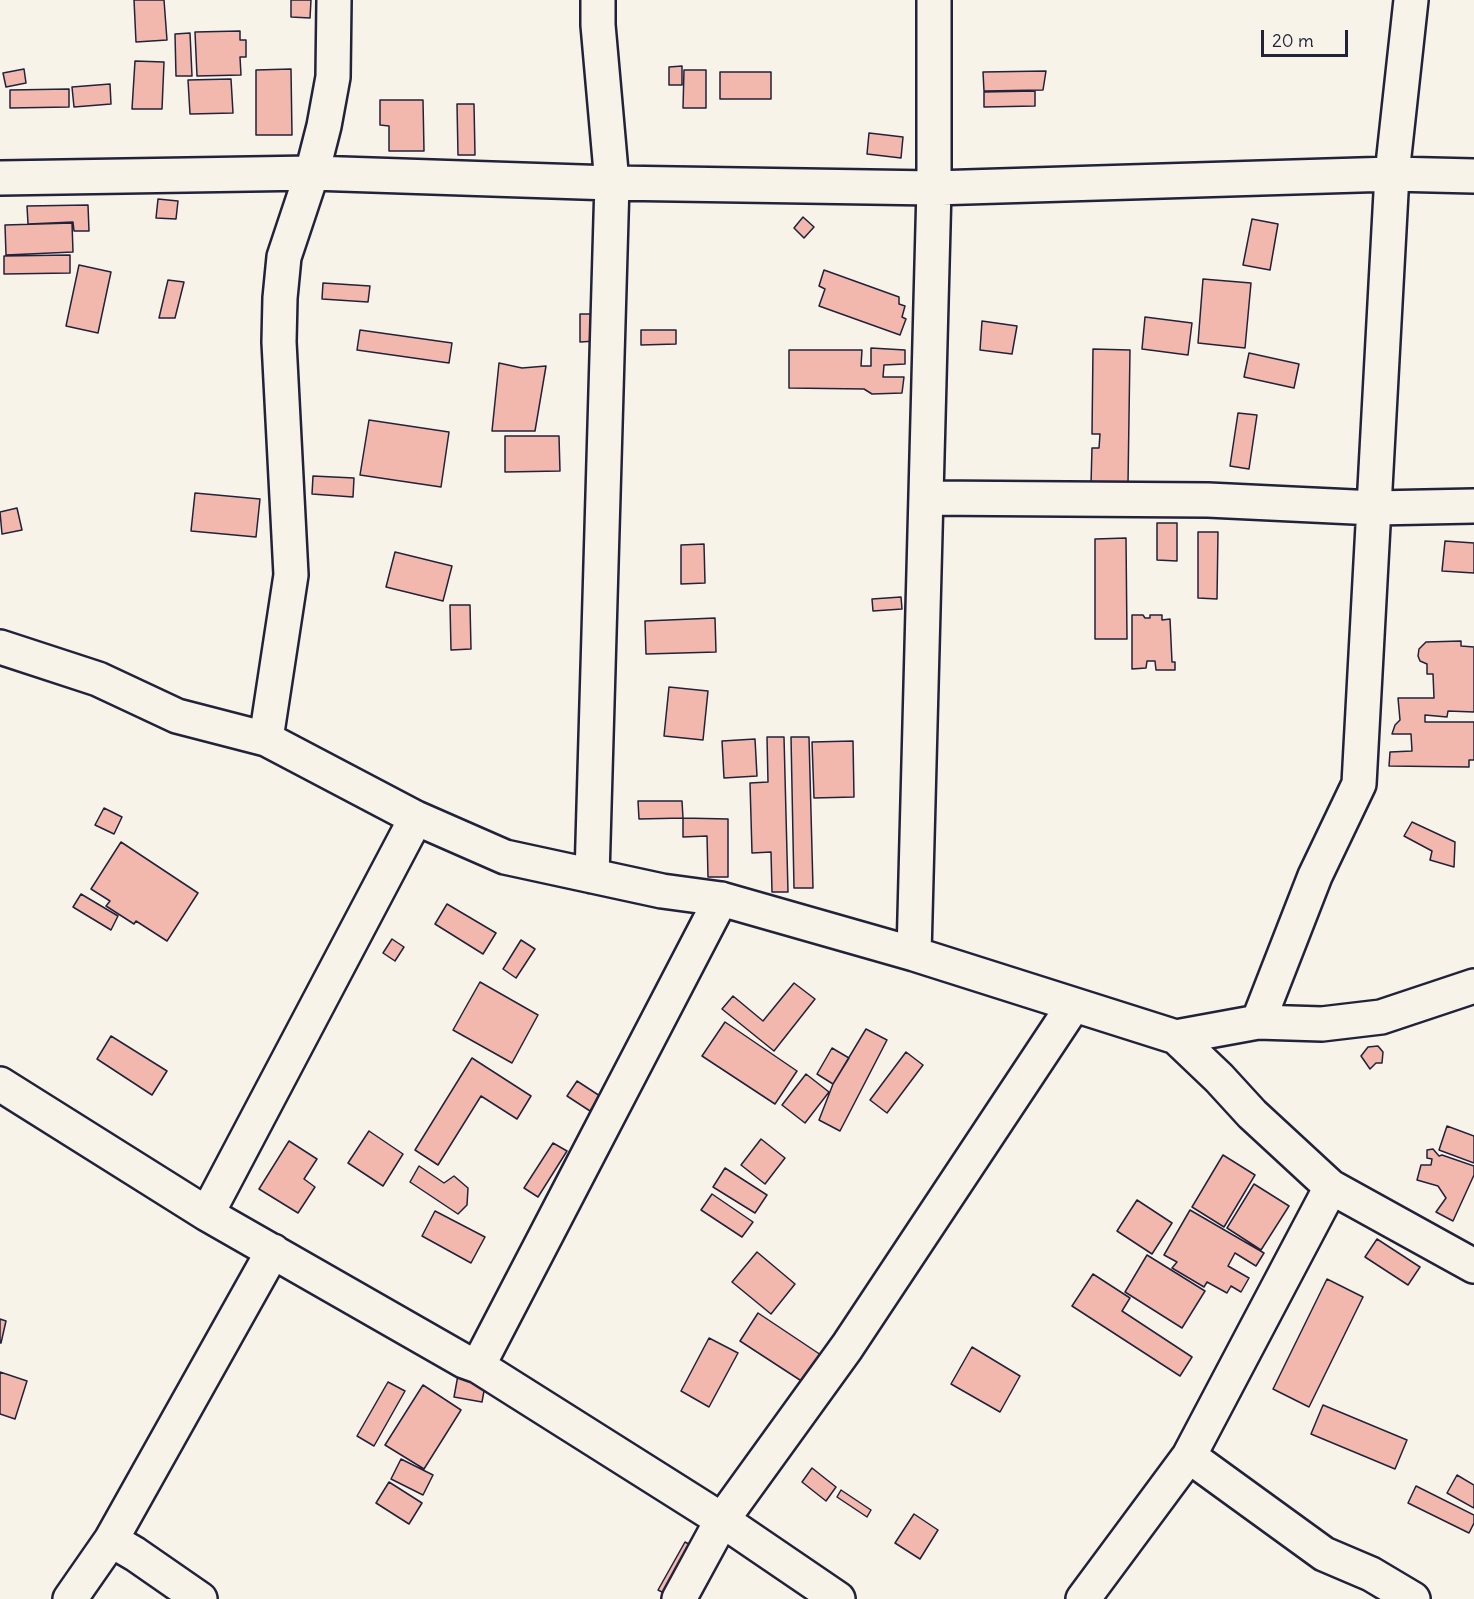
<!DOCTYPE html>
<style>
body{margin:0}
#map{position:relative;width:1474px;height:1599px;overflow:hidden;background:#f7f3e8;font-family:Delius,sans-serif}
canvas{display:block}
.scale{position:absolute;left:1261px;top:30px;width:87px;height:27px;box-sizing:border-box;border:3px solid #22223b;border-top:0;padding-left:8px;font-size:18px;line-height:21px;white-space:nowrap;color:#22223b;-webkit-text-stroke:4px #f7f3e8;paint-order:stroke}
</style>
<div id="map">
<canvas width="1474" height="1599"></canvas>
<div class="scale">20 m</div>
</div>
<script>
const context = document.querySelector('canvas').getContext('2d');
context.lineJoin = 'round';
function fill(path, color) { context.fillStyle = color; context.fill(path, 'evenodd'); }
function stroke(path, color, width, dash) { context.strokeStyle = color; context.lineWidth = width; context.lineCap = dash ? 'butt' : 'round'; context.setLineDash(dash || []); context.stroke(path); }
const building = new Path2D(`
 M 134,0 L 164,0 L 167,40 L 136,42 Z
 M 291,0 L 311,0 L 310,18 L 291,17 Z
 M 240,31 L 240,40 L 246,40 L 246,57 L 240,57 L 241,75 L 197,76 L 195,32 Z
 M 190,33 L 192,76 L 176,76 L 175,34 Z
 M 135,61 L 164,62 L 162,109 L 132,109 Z
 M 682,66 L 682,85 L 669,85 L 669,67 Z
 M 24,69 L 26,83 L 6,87 L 3,73 Z
 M 291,69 L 292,135 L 256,135 L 256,70 Z
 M 684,70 L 706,70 L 706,108 L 683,108 Z
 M 1046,71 L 1043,90 L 984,91 L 983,72 Z
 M 720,72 L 771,72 L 771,99 L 720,99 Z
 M 231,79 L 233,113 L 190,114 L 188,80 Z
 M 110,84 L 111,104 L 74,107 L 72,87 Z
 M 69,89 L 69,107 L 10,108 L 10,90 Z
 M 1035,91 L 1035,106 L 984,107 L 984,92 Z
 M 380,100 L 423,100 L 424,151 L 389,151 L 389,126 L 380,125 Z
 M 457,104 L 474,104 L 475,155 L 458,155 Z
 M 869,133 L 903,137 L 901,158 L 867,154 Z
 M 158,199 L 178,201 L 176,219 L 156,218 Z
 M 88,205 L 89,231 L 74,231 L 73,222 L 28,224 L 27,206 Z
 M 803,217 L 814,227 L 804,238 L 794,228 Z
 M 1252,219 L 1278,224 L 1270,270 L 1243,265 Z
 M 72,223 L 73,252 L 6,255 L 5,225 Z
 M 70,255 L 70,273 L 4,274 L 4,256 Z
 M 79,265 L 111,272 L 98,333 L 66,326 Z
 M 824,270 L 899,297 L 899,304 L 905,306 L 902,317 L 906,319 L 900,335 L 819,306 L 825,289 L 819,286 Z
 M 1203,279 L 1251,283 L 1245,348 L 1198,343 Z
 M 168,280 L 184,282 L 175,318 L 159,318 Z
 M 323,283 L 370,286 L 368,302 L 322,299 Z
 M 580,314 L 595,314 L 596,341 L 580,342 Z
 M 1145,317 L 1192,323 L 1188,355 L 1142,349 Z
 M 982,321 L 1017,326 L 1012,354 L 980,350 Z
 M 360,330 L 452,343 L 449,363 L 357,350 Z
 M 641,330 L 676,330 L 676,344 L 641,345 Z
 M 871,348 L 905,350 L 905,364 L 884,365 L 883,377 L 904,377 L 902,393 L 872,394 L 864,389 L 789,388 L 789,350 L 862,350 L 861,366 L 871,366 Z
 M 1093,349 L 1130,350 L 1128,484 L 1091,484 L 1092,448 L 1099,448 L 1100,434 L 1092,434 Z
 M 1249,353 L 1299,364 L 1294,388 L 1244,377 Z
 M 499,363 L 522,368 L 546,366 L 535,431 L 492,431 Z
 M 1238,413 L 1257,415 L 1249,469 L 1230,466 Z
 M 369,420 L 449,432 L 441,487 L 360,475 Z
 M 505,436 L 559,436 L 560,471 L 505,472 Z
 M 313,476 L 354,478 L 353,497 L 312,494 Z
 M 195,493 L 260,499 L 256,537 L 191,531 Z
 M 17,508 L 22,530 L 2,534 L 0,512 Z
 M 1157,523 L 1177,523 L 1177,561 L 1157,560 Z
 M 1198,532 L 1218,532 L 1217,599 L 1198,598 Z
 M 1126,538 L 1127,639 L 1095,639 L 1095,539 Z
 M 1445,541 L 1474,543 L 1474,573 L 1442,571 Z
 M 704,544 L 705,583 L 681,584 L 681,545 Z
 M 395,552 L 452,566 L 443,601 L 386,587 Z
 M 901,597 L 902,609 L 873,611 L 872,599 Z
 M 450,605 L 470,605 L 471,649 L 451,650 Z
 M 1132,615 L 1143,615 L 1145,618 L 1150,618 L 1150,615 L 1162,615 L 1162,620 L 1170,619 L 1172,662 L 1175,662 L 1175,670 L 1156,670 L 1155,661 L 1147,661 L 1146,668 L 1132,669 Z
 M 715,618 L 716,652 L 646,654 L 645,621 Z
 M 1461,641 L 1461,646 L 1474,647 L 1474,712 L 1448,711 L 1447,717 L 1425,715 L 1425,722 L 1474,722 L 1474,760 L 1469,760 L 1469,767 L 1389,766 L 1390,752 L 1412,751 L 1411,734 L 1392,734 L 1395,725 L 1400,720 L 1398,698 L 1434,698 L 1433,674 L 1427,674 L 1427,664 L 1420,661 L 1418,656 L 1419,649 L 1426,642 Z
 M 669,687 L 708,691 L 703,740 L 664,736 Z
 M 767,737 L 784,737 L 788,892 L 772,892 L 771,852 L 752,853 L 750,783 L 768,782 Z
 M 791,737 L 809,737 L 813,888 L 794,888 Z
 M 755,739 L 757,776 L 724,778 L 722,741 Z
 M 853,741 L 854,797 L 814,798 L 812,742 Z
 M 638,801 L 682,801 L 683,818 L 639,819 Z
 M 104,808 L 122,817 L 114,834 L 95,825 Z
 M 683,818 L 728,819 L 728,877 L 708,877 L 707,836 L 683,837 Z
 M 1412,822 L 1455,842 L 1454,867 L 1430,860 L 1432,851 L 1404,836 Z
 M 121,842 L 198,893 L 167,941 L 136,921 L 134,924 L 106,906 L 110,901 L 91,889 Z
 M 81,894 L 118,916 L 111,930 L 73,907 Z
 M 447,904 L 496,933 L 483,954 L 435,924 Z
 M 392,939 L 404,947 L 395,961 L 383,953 Z
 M 521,940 L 535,949 L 516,978 L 503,969 Z
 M 480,982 L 538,1015 L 512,1063 L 453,1030 Z
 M 794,983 L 815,999 L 774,1051 L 722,1009 L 733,996 L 763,1021 Z
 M 725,1022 L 797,1071 L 775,1104 L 702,1056 Z
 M 866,1029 L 887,1040 L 840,1131 L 819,1120 L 833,1084 Z
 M 111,1036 L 167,1071 L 152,1095 L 97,1059 Z
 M 1378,1046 L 1383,1052 L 1382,1063 L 1376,1063 L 1370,1069 L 1361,1056 L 1368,1047 Z
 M 832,1048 L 849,1058 L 833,1084 L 817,1074 Z
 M 906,1052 L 923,1065 L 887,1113 L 870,1100 Z
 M 472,1058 L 531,1096 L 517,1119 L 481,1096 L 438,1165 L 415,1150 Z
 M 806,1074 L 829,1092 L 805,1123 L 782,1105 Z
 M 577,1081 L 600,1096 L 590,1111 L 567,1096 Z
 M 1447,1126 L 1474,1136 L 1474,1163 L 1439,1150 Z
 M 369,1131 L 403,1154 L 383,1186 L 348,1163 Z
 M 761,1139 L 785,1158 L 765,1184 L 741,1165 Z
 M 289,1141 L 317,1159 L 304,1179 L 315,1187 L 298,1213 L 259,1189 Z
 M 553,1143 L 567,1151 L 538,1197 L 524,1188 Z
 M 1433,1149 L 1439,1156 L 1442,1155 L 1474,1166 L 1474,1175 L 1453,1221 L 1436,1212 L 1446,1198 L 1438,1186 L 1417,1180 L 1421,1165 L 1431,1165 L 1432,1159 L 1427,1158 L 1427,1150 Z
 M 1223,1155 L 1255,1175 L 1224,1227 L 1192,1207 Z
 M 419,1166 L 444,1183 L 454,1176 L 468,1188 L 467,1205 L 458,1214 L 410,1182 Z
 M 725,1168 L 767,1195 L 755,1213 L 713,1187 Z
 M 1254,1184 L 1289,1206 L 1261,1250 L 1227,1228 Z
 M 712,1194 L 753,1222 L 742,1237 L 701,1210 Z
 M 1137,1200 L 1172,1223 L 1152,1254 L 1117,1231 Z
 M 1190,1210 L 1264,1253 L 1256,1266 L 1235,1253 L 1228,1266 L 1249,1278 L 1241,1292 L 1231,1286 L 1227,1293 L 1207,1282 L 1204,1287 L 1172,1268 L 1177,1262 L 1164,1255 Z
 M 435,1211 L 485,1237 L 471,1263 L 422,1236 Z
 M 1377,1239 L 1420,1267 L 1408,1285 L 1365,1257 Z
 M 757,1252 L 795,1284 L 771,1314 L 732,1282 Z
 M 1147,1255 L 1205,1291 L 1182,1328 L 1125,1292 Z
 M 1093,1274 L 1130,1298 L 1122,1311 L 1192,1357 L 1180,1376 L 1072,1306 Z
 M 1327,1279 L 1363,1297 L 1309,1407 L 1273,1389 Z
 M 758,1313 L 821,1355 L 803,1382 L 740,1341 Z
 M 0,1319 L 6,1321 L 1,1343 L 0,1343 Z
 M 709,1338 L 738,1353 L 709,1407 L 681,1391 Z
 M 972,1347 L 1020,1376 L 1000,1412 L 951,1384 Z
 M 0,1372 L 27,1381 L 15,1419 L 0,1414 Z
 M 458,1375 L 486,1380 L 482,1402 L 454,1397 Z
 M 388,1382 L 405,1391 L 374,1446 L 357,1436 Z
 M 423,1385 L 461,1410 L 424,1469 L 385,1445 Z
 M 1323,1405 L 1407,1440 L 1395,1469 L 1311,1434 Z
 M 401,1459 L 433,1475 L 423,1495 L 391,1479 Z
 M 812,1468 L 836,1487 L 826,1501 L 802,1482 Z
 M 1457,1475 L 1474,1485 L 1474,1508 L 1447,1493 Z
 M 389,1482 L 422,1503 L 409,1524 L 376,1503 Z
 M 1416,1486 L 1474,1515 L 1474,1523 L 1469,1533 L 1408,1503 Z
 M 841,1490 L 871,1510 L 867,1517 L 837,1497 Z
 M 914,1514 L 938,1530 L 920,1559 L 895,1543 Z
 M 685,1542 L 696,1548 L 670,1596 L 658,1590 Z`);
fill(building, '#f2b8ad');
stroke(building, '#22223b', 1.5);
const minor = new Path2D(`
 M 0,178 L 312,173 L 612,183 L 934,188 L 1392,174 L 1474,176
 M 926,498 L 1208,500 L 1375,508 L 1474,506
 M 0,647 L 98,679 L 177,716 L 266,739 L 416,818 L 505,857 L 662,891 L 721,899 L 914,954 L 1176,1037 L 1219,1078 L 1252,1114 L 1331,1187 L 1474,1266
 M 266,739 L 291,575 L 279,342 L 280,298 L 284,257 L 312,173 L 324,126 L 333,77 L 334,0
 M 592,876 L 612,183 L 598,25 L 598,0
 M 914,954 L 934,188 L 934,0
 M 1258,1022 L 1322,1024 L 1381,1017 L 1474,986
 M 1176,1037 L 1258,1022 L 1315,876 L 1359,784 L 1392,174 L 1411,0
 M 0,1084 L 207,1214 L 464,1361 L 478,1366 L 722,1520 L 838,1599
 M 207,1214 L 416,818
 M 478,1366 L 721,899
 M 1189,1456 L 1324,1554 L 1371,1574 L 1413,1599
 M 111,1540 L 135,1554 L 200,1599
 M 70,1599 L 111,1540 L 273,1251
 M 679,1599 L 722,1520 L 847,1347 L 1073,1006
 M 1083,1599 L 1189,1456 L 1331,1187`);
stroke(minor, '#22223b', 38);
stroke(minor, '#f7f3e8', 33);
</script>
